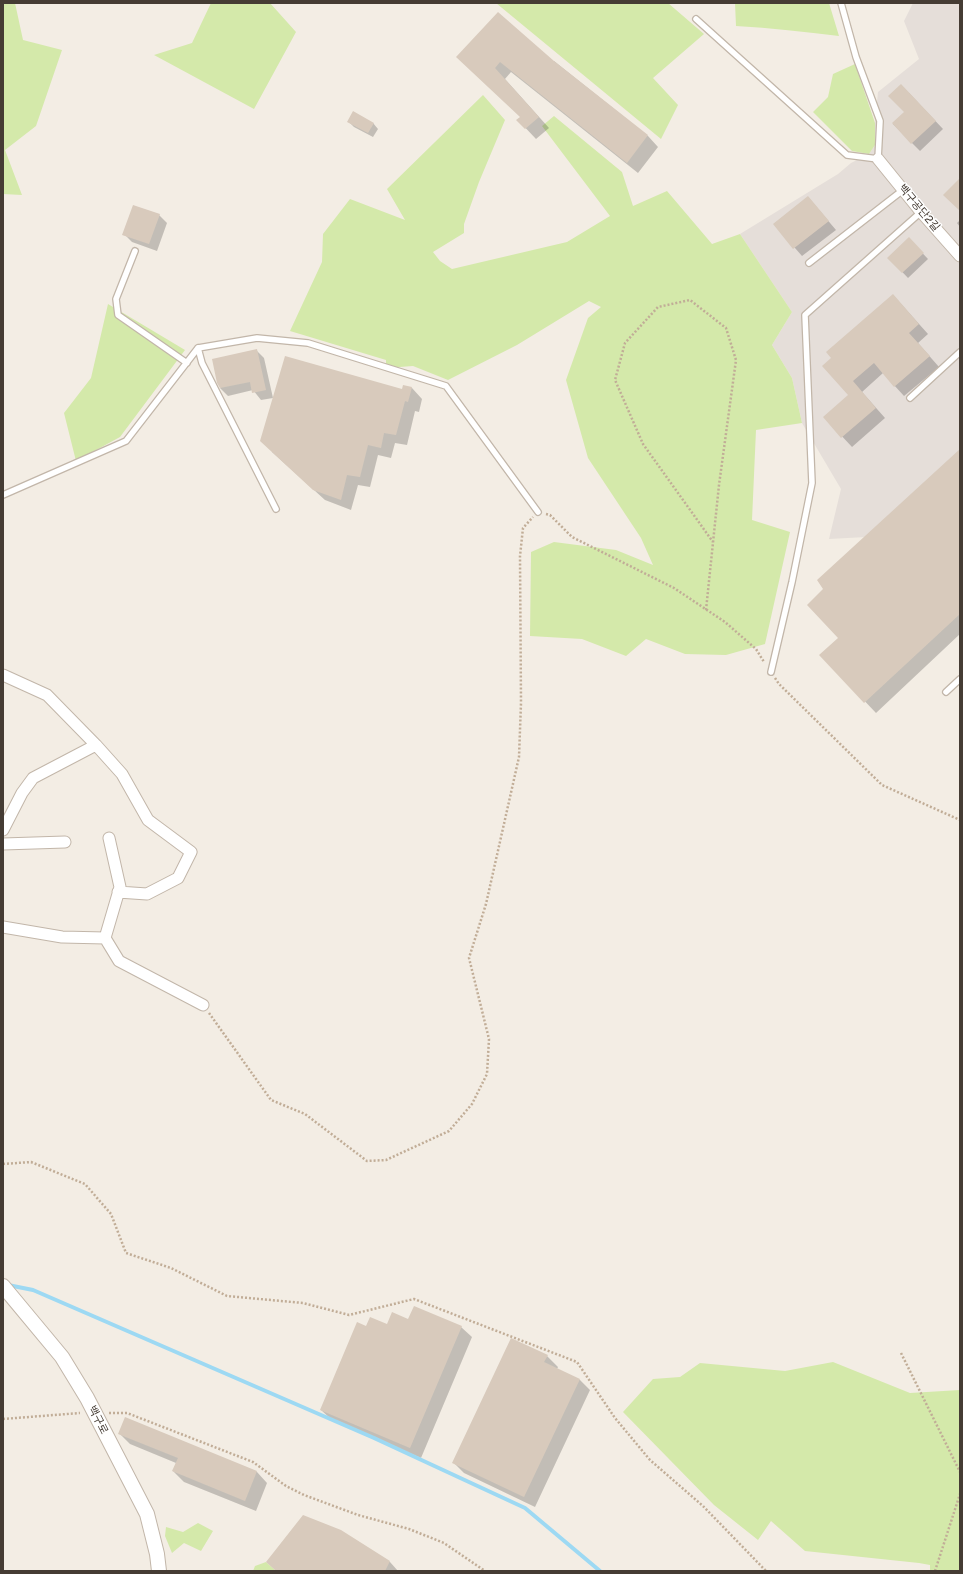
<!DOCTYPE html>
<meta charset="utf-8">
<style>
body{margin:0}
#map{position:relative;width:963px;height:1574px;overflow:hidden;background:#f3ede4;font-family:"Public Sans",sans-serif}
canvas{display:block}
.frame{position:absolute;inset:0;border:4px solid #453c34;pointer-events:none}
</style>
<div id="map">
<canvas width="963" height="1574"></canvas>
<div class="frame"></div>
</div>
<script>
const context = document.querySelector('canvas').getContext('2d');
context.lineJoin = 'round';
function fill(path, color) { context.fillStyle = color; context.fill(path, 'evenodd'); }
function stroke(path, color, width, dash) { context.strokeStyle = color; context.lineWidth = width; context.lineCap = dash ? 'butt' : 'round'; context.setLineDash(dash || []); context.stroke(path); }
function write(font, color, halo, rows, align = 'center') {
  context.font = font + ' "Public Sans","Noto Sans KR",sans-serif'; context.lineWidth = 3; context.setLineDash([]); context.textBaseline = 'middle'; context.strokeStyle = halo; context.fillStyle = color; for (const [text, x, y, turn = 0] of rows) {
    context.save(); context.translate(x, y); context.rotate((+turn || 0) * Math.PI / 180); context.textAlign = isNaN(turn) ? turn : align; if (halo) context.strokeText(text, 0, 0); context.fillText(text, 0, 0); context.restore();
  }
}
fill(new Path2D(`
 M 913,3 L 960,3 L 960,532 L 829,539 L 841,489 L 802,423 L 792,378 L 772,345 L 792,312 L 740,234 L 838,174 L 851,163 L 869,154 L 875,145 L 875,123 L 878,92 L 919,59 L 904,21 Z`), '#e5ded9');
fill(new Path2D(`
 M 3,3 L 15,3 L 23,40 L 62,50 L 36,126 L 5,150 L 22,195 L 3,194 Z
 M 211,3 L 270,3 L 296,32 L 254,109 L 154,55 L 192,43 Z
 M 496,3 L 668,3 L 704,34 L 653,78 L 678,105 L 661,139 Z
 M 735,3 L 829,3 L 839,36 C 805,32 771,28 736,26 Z
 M 855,64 L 875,123 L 875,145 L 869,154 L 852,151 L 813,112 L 828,97 L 833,74 Z
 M 483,95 L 505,120 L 479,182 L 464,224 L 464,233 L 433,252 L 440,261 L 452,269 L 567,242 L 610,216 L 542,126 L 554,116 L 622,172 L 633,206 L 667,191 L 712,244 L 740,234 L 792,312 L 772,345 L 792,378 L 802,423 L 756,430 L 752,520 L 790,532 L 765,644 L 726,655 L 685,654 L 646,639 L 626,656 L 582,639 L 530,636 L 531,552 L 554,542 L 616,550 L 653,565 L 641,538 L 588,458 L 566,380 L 588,318 L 601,307 L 589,301 L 517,345 L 448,380 L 413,366 L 386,368 L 386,360 L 290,331 L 322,262 L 323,234 L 350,199 L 405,220 L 387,189 Z
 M 108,304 L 185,350 L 120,437 L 76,461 L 64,413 L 91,378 Z
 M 833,1362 L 910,1393 L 960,1390 L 960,1571 L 932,1571 L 930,1570 L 930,1565 L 919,1563 L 805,1551 L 771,1521 L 758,1540 L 714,1505 L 623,1412 L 653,1379 L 680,1377 L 700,1363 L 785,1371 Z
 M 198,1523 L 213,1531 L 201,1551 L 184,1543 L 172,1553 L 165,1536 L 166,1527 L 183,1532 Z
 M 266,1562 L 276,1571 L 253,1571 L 255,1566 Z`), '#d4e9aa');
fill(new Path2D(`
 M 457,57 L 554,61 L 648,136 L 658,147 L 638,173 L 511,72 L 505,79 L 549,128 L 536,139 L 518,120 L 521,117 Z
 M 909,93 L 943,129 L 920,151 L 893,124 L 905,112 Z
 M 348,121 L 373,123 L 378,129 L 373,137 L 354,127 Z
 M 808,197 L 836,230 L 802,256 L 774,224 Z
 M 159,215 L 167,223 L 157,251 L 132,242 L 124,234 Z
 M 960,220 L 960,227 L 957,223 Z
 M 909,239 L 928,259 L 908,278 L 889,258 Z
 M 893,295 L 928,334 L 918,343 L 939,367 L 904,396 L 883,373 L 862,392 L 885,418 L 852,447 L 824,417 L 849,396 L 832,358 Z
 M 256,350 L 264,358 L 273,398 L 261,400 L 253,390 L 228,396 L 220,388 Z
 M 412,388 L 422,399 L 419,412 L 415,411 L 407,445 L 395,443 L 391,458 L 378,455 L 370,487 L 358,485 L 351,510 L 325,500 L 272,452 L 403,390 Z
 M 960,450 L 960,634 L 876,713 L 821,655 L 839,638 Z
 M 388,1325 L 461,1327 L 472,1337 L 421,1458 L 332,1420 L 321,1410 L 367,1328 Z
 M 547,1356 L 558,1367 L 557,1369 L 580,1380 L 590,1390 L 535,1507 L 464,1473 L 453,1462 Z
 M 119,1433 L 257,1472 L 267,1483 L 256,1511 L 184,1482 L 173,1471 L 176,1463 L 130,1444 Z
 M 340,1531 L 390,1562 L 398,1571 L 276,1571 Z`), '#0003');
stroke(new Path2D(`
 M 8,1285 L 33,1290 L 374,1438 L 525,1508 L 600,1571`), '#9dd9f3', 4);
fill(new Path2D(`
 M 498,12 L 554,61 L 648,135 L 627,163 L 500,62 L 495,68 L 539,117 L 525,129 L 516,120 L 520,117 L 456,57 Z
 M 901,84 L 936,121 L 911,144 L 892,123 L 904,112 L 888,96 Z
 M 353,111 L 374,123 L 368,133 L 347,122 Z
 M 960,178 L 960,211 L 943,195 Z
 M 808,196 L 829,221 L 793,249 L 773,224 Z
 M 133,205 L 160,214 L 149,244 L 122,235 Z
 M 909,237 L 924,253 L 902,273 L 887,258 Z
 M 893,294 L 919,324 L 909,333 L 930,356 L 894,387 L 874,363 L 853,381 L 876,408 L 841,438 L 823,417 L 848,395 L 822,366 L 831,358 L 826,352 Z
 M 257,349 L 266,390 L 252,393 L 250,382 L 220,388 L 217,383 L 212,359 Z
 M 285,356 L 402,389 L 403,385 L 412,387 L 408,402 L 405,401 L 396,435 L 384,433 L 381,448 L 368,445 L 360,477 L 347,475 L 341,500 L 313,490 L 260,441 Z
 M 960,449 L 960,614 L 864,703 L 819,655 L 838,638 L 807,605 L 823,589 L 817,580 Z
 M 414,1306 L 462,1326 L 410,1448 L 320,1410 L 357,1322 L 366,1326 L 370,1317 L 387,1324 L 392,1312 L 408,1319 Z
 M 511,1338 L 548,1355 L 544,1362 L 580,1379 L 524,1497 L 452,1463 Z
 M 125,1417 L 257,1471 L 245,1501 L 172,1471 L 178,1458 L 118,1434 Z
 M 303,1515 L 341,1530 L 390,1561 L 385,1571 L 276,1571 L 266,1562 Z`), '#d8cabc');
const service = new Path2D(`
 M 696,19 L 847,155 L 878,159 L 880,121 L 856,57 L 841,3
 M 135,251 L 116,299 L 118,315 L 187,363
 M 809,263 L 903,190
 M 910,398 L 960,352
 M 3,495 L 126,441 L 198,348
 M 276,509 L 202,363 L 198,348 L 257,338 L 308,343 L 446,386 L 538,512
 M 771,672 L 792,582 L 812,483 L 805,315 L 921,212
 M 946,692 L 960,679`);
const minor = new Path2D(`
 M 878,159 L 921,212 L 960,256
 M 3,675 L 47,695 L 96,745 L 33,778 L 22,793 L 3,830
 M 96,745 L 122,774 L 148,820 L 191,852 L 178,878 L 147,894 L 118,892
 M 3,844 L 65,842
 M 3,927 L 62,937 L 105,938 L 119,961 L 203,1005
 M 105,938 L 120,887 L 109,838`);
const tertiary = new Path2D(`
 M 3,1286 L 62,1357 L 87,1398 L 147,1514 L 157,1554 L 159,1571`);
stroke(service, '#c2b6a9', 8);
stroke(minor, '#c2b6a9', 13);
stroke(tertiary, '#c2b6a9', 16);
stroke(new Path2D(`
 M 546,514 L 550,515 L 572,537 L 674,588 L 725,622 L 756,649 L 764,662
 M 706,610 L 719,485 L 736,360 L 726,328 L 690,300 L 658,307 L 625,343 L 615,380 L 643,444 L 713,542
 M 775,678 L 779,684 L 882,785 L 960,820
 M 209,1013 L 271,1100 L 305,1114 L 367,1161 L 386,1160 L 449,1131 L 472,1104 L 487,1074 L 489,1039 L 469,958 L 486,904 L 519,757 L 521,703 L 520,556 L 523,528 L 533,517
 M 3,1164 L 31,1162 L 85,1184 L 111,1214 L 126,1253 L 171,1268 L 227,1296 L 303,1303 L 349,1315 L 414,1299 L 577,1362 L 615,1418 L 650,1460 L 703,1506 L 766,1571
 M 901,1353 L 960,1472
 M 109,1413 L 127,1413 L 253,1462 L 286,1486 L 304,1495 L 358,1515 L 409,1529 L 444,1543 L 485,1571
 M 3,1419 L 80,1413
 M 935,1571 L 960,1494`), '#c1ad97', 2.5, [2, 2]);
stroke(service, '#fff', 5.5);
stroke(minor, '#fff', 11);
stroke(tertiary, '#fff', 14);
write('11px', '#453c34', '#fff', [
 ["백구공단2길",919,208,50],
 ["백구로",98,1420,63]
]);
</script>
